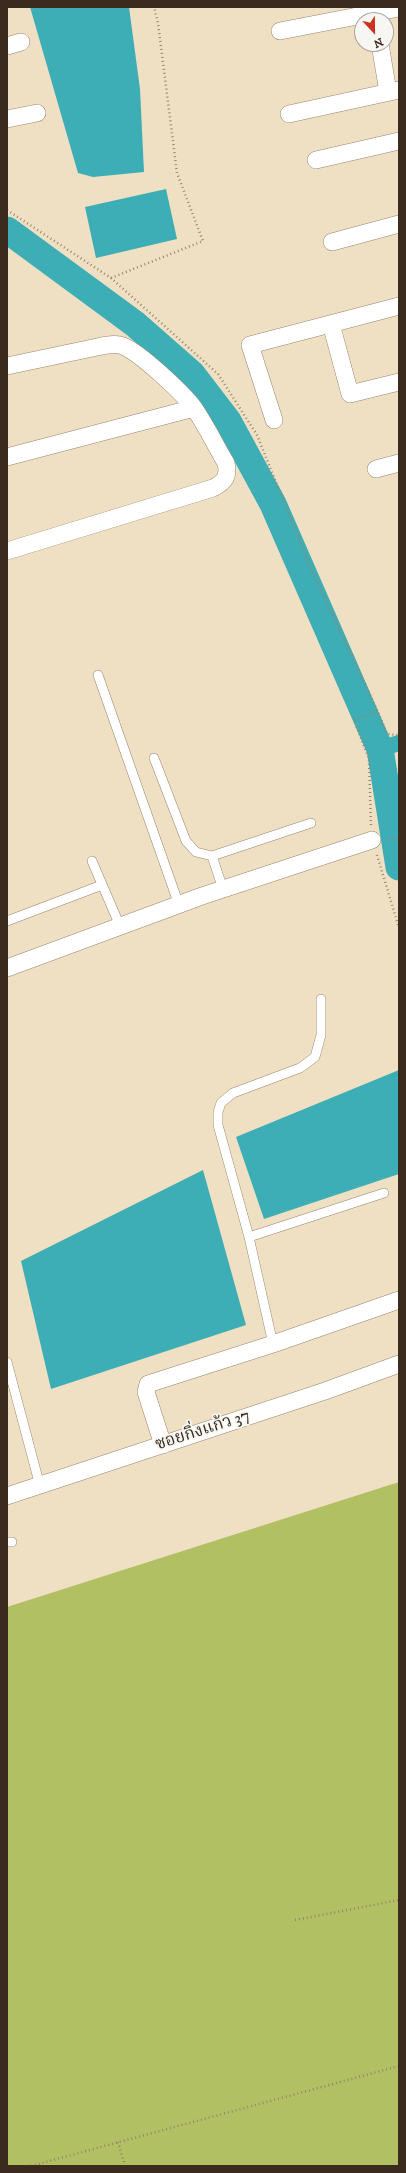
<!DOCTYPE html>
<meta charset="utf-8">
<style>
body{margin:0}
#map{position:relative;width:406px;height:2173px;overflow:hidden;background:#f0e0c3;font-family:"IM FELL DW Pica",serif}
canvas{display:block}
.frame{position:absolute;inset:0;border:8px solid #3b2a1e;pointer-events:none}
.north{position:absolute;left:354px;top:12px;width:40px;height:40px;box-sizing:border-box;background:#f6f6f2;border:1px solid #aba49d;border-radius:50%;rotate:158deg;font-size:11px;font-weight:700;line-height:16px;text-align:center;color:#3b2a1e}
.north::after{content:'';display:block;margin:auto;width:14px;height:18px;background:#c8321e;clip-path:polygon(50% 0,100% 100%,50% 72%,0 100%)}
</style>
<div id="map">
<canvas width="406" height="2173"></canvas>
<div class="frame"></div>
<div class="north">N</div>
</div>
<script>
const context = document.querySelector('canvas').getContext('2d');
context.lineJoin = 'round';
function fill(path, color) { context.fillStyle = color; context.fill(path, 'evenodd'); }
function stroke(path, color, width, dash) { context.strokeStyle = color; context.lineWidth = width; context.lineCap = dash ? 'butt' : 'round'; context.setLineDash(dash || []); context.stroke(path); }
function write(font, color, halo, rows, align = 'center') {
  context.font = font + ' "IM FELL DW Pica","Noto Serif Thai",serif'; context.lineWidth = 3.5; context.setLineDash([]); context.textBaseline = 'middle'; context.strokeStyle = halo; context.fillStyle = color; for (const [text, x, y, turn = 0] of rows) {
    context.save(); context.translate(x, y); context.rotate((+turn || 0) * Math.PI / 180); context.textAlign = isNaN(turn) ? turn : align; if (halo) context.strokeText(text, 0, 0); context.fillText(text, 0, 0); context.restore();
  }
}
fill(new Path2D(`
 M 399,1482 L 399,2166 L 7,2166 L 7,1607 Z`), '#b1c062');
fill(new Path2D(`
 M 30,7 L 129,7 L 140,89 L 144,172 L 93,177 L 78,173 Z
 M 166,189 L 177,239 L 96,258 L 85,207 Z
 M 399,1070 L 399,1174 L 264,1219 L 236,1137 Z
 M 203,1170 L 246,1325 L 51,1389 L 21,1261 Z`), '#3daeb5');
stroke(new Path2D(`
 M 380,749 L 399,743`), '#3daeb5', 16);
stroke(new Path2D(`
 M 7,230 L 135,324 L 192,374 L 228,421 L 273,504 L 380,749 L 399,867`), '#3daeb5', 27);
const lane = new Path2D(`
 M 98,675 L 179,905
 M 154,758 L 186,841 L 196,852 L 212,856 L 223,889
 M 212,856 L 311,823
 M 92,861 L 120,926
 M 7,921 L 102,885
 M 249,1237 L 384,1193
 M 273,1344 L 249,1237 L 218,1125 L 218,1112 L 221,1103 L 233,1093 L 300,1068 L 315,1057 L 321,1035 L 321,999
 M 7,1362 L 40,1486
 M 7,1542 L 12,1542`);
const street = new Path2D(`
 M 280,31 L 399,8
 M 380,44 L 388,92
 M 7,46 L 21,42
 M 289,114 L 399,90
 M 7,119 L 37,113
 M 316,160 L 399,141
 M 332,242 L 399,224
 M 331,324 L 350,394 L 399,382
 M 7,366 L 102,346 C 109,345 116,343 123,346 C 139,352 183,393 194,408 C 206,425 215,445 226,463 C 229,476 225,482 213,488 L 7,551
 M 274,420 L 250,345 L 399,306
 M 7,457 L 194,408
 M 376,469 L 399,463
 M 7,968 L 202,896 L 372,840
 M 163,1445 L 146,1392 L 148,1384 L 273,1344 L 399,1300
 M 7,1496 L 325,1391 L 399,1364`);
stroke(lane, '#968570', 10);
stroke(street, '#968570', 18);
stroke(new Path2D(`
 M 7,210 L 111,278 L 218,374 L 257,435 L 309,564 L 378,712 L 387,734 L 399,735
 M 111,278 L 203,241 L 177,173 L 158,23 L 154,7
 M 399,768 L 399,771
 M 371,825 L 369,759 L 354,720 L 378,712
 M 388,839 L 399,839
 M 377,855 L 399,928
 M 295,1920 L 399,1900
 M 118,2142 L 125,2166
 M 31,2166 L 399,2066`), '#968570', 2.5, [1, 3]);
stroke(lane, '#fff', 9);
stroke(street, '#fff', 17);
write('17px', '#3b2a1e', '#f6f6f2', [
 ["ซอยกิ่งแก้ว 37",203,1431,-18]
]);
</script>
